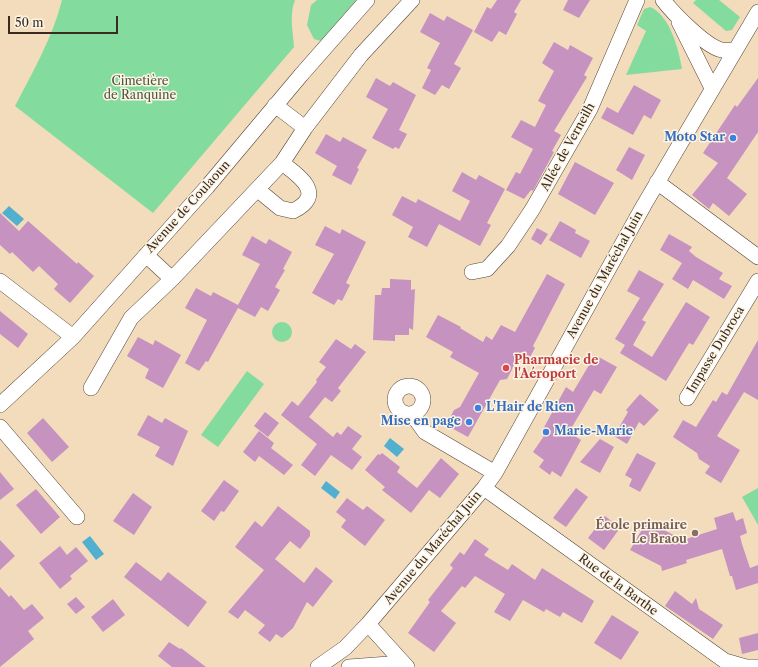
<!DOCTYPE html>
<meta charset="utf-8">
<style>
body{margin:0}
#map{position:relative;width:758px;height:667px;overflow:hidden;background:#f2dcbc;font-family:"Libre Caslon Text",serif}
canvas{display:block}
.scale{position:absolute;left:8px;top:16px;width:110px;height:18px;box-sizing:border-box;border:2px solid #3b2a1e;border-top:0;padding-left:5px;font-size:12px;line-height:14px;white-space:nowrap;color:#3b2a1e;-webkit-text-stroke:3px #fcf5e5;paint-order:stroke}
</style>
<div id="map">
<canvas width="758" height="667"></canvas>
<div class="scale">50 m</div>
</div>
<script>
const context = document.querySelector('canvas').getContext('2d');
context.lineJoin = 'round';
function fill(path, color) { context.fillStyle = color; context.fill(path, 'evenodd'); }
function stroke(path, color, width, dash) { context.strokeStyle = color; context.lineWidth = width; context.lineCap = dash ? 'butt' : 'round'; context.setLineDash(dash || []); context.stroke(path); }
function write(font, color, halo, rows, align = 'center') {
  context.font = font + ' "Libre Caslon Text",serif'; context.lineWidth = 3; context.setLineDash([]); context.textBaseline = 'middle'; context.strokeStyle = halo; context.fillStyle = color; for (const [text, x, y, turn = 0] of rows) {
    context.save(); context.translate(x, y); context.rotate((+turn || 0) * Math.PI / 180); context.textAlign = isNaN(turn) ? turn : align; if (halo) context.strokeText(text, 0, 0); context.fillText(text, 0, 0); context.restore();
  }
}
fill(new Path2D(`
 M 62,0 L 295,0 C 289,15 293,31 294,47 L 153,213 L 15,106 C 32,73 53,37 62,0 Z
 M 317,0 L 356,0 L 321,41 L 314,39 L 307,25 L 311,5 Z
 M 696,0 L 719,0 L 740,17 L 732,30 L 726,31 L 693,3 Z
 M 650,7 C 670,15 679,50 682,69 L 626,75 L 646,31 L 637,25 L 644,9 Z
 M272 332a10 10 0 1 1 20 0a10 10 0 1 1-20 0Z
 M 247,371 L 264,384 L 218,447 L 201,435 Z
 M 758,488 L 758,525 L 742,497 Z`), '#84db9e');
fill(new Path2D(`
 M 9,206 L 24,219 L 17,226 L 2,213 Z
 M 390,438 L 404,449 L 397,457 L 384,446 Z
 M 326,481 L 340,492 L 335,499 L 321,488 Z
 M 90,536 L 104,554 L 96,560 L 82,542 Z`), '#51afcf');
fill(new Path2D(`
 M 497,0 L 521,0 L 514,12 L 517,14 L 506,35 L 499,31 L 492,42 L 474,32 L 487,7 L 491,9 Z
 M 568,0 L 590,0 L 579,18 L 563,10 Z
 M 430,13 L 444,21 L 447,16 L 473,30 L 454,64 L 461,68 L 449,89 L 442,85 L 435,95 L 422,88 L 431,70 L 427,68 L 440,43 L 420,32 Z
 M 554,42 L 568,50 L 570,45 L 593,58 L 584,75 L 587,77 L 554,131 L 561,135 L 552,151 L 554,152 L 533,191 L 531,190 L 524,199 L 506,190 L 516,172 L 520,174 L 533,149 L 511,137 L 521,120 L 535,127 L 546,105 L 538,101 L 554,71 L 542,63 Z
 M 376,78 L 390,86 L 393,82 L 416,95 L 399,130 L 407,134 L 399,149 L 395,147 L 393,149 L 372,138 L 388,109 L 366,97 Z
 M 758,78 L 758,132 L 727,178 L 747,194 L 729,216 L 713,203 L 709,209 L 692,195 L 718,163 L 703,153 L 735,105 L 737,107 Z
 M 634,85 L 661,100 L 651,119 L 644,115 L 633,135 L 601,118 L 607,107 L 618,113 Z
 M 326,134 L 340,142 L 343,137 L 367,150 L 357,168 L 359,169 L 351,185 L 332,175 L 337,166 L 315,153 Z
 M 629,147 L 645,155 L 632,180 L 616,170 Z
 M 575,162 L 614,183 L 595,215 L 558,194 Z
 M 462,172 L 476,180 L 479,175 L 505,189 L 487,223 L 491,225 L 480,246 L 439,224 L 427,247 L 408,237 L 413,227 L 392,215 L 402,196 L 416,203 L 418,199 L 460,221 L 470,201 L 452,191 Z
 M 0,213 L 19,231 L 28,221 L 77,264 L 78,262 L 94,276 L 70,303 L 54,289 L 58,284 L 39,266 L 33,272 L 12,252 L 10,254 L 0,245 Z
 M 560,221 L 576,230 L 575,233 L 590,241 L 581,258 L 549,240 Z
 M 325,226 L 340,234 L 342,229 L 366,242 L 346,283 L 350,285 L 342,301 L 338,299 L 334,305 L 312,293 L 334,254 L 315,245 Z
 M 537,228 L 548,234 L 541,245 L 531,239 Z
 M 669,234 L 692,247 L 689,251 L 696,257 L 723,273 L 719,279 L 732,286 L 724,299 L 693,280 L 688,289 L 672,279 L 682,263 L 660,250 Z
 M 252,236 L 266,244 L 269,239 L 292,252 L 283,269 L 285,270 L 275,287 L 280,290 L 268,311 L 261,307 L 255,317 L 238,308 L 208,362 L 206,361 L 199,371 L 185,363 L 207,320 L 185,308 L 196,288 L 211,296 L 213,292 L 238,305 L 260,264 L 242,255 Z
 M 639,270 L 664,284 L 642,320 L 646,322 L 633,345 L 652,357 L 686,302 L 710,317 L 693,345 L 689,343 L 666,381 L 620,353 L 625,345 L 615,339 L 640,298 L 627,291 Z
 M 547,274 L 565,284 L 533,346 L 535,348 L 529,359 L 521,352 L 507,379 L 500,380 L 468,437 L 446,425 L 454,410 L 460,407 L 479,373 L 450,357 L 453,352 L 426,337 L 438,315 L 461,327 L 460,328 L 483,342 L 486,336 L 492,340 L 501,325 L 515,332 Z
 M 390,279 L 411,280 L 411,290 L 415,289 L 413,330 L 409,328 L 409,335 L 395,335 L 395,341 L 373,340 L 375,295 L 381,295 L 382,288 L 390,288 Z
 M 0,311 L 28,334 L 18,348 L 0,334 Z
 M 138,337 L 153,345 L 155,340 L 181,355 L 163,388 L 145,378 L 149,369 L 127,356 Z
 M 336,339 L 351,349 L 355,344 L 366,352 L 338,388 L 341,391 L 332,402 L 325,397 L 309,417 L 333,437 L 337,432 L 341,435 L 348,426 L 362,436 L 352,449 L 362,457 L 352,470 L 331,455 L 315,476 L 301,465 L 317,444 L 281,415 L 292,401 L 298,406 L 317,382 L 316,380 L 326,367 L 319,362 Z
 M 758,340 L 758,400 L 744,392 L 717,436 L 740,450 L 721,483 L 705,473 L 710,466 L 699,459 L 697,453 L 673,437 L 683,420 L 696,427 L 713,400 L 716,402 L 722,392 L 727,395 Z
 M 595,355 L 617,367 L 601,394 L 594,390 L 569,432 L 581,440 L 561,477 L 552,471 L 550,475 L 539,467 L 544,460 L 533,452 L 546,433 L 542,431 L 566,387 L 573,392 Z
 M 640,394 L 659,410 L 644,426 L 639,422 L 627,444 L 614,436 L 628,412 L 626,410 Z
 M 265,412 L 279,423 L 268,437 L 254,426 Z
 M 148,415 L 162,423 L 165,418 L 188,431 L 173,466 L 155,456 L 160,447 L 137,435 Z
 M 43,418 L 69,447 L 52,462 L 27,433 Z
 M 259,431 L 274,443 L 271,448 L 293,465 L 284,475 L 259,456 L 255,462 L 243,452 Z
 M 600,439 L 614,447 L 600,473 L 580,462 Z
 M 382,453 L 400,467 L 397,472 L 417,488 L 441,458 L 459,474 L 440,498 L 429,490 L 411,513 L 382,490 L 385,487 L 365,470 L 378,454 L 380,455 Z
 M 637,453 L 656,463 L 640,492 L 629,486 L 632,479 L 625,475 Z
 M 0,472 L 14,489 L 0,500 Z
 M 224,480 L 239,491 L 224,512 L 221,511 L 214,521 L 201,511 Z
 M 576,488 L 588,497 L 566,527 L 553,518 Z
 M 36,489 L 60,517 L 41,534 L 16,505 Z
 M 133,493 L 152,507 L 134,535 L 113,521 Z
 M 347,498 L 363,510 L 367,506 L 385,520 L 365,546 L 341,527 L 346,520 L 336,512 Z
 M 278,506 L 310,531 L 310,536 L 300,549 L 290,541 L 275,559 L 304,583 L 316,567 L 333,581 L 313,607 L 307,602 L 293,628 L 282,638 L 276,634 L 270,642 L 258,633 L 265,625 L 245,610 L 238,619 L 228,612 L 264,570 L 235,547 L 255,521 L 262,527 Z
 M 733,512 L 736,521 L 743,518 L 747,533 L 740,536 L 742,544 L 750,568 L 758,565 L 758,583 L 736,590 L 732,576 L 730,576 L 722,549 L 686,560 L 687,563 L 662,571 L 661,566 L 630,550 L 647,521 L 683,540 L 717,529 L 714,518 Z
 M 605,516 L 620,528 L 604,550 L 588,538 Z
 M 475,539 L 489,549 L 484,555 L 508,570 L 512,564 L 535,580 L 542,568 L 594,601 L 582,623 L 563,612 L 560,617 L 546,609 L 544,612 L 523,600 L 510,621 L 494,612 L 505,594 L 475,576 L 465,588 L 462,586 L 441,611 L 456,623 L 434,652 L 408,633 L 430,602 L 428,600 L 453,568 L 450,565 L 460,552 L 464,555 Z
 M 0,540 L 15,556 L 0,570 Z
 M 60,546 L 67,555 L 76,547 L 88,561 L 70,576 L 72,579 L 60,589 L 39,563 Z
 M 136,562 L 161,581 L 168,572 L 207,602 L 188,627 L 124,577 Z
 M 0,587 L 9,597 L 11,595 L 24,610 L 32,604 L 44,618 L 28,631 L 34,639 L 0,667 Z
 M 675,591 L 692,604 L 696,598 L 699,609 L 723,625 L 713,639 L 665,606 Z
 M 76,597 L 85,607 L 76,614 L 67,604 Z
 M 113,599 L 125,615 L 103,632 L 91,617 Z
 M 612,615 L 639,632 L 621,660 L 594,643 Z
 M 758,633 L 758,650 L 742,654 L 739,638 Z
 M 169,642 L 180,649 L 181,648 L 206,667 L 172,667 L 158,656 Z`), '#c692c0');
const minor = new Path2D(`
 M 663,0 C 673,13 706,47 722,50 C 726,51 731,50 734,50
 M 679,22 L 712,88
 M 275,105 L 305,128
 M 657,182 L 758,257
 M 258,190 L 280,208 L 293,211 C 326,195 300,176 282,163
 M 146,255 L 172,279
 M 472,272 L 487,269 L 508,246 L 532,210 L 590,109 L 637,0
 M 0,281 L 73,337
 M395 400a14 14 0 1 1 28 0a14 14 0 1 1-28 0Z
 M 91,388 L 131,318 L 172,279 L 282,163 L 305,128 L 361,55 L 412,0
 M 687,398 L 758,281
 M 0,405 L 73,337 L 207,187 L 301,75 L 367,0
 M 412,414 L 425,432 L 495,473
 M 0,427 L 77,517
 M 484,488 L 725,661 L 746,667 L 758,667
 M 368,624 L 407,667
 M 318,667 L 345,648 L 368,624 L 484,488 L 495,473 L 644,205 L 758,12
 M 349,667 L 389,664 L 407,667`);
stroke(minor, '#564536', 16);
stroke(minor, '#fff', 15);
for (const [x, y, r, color] of [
 [733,138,4,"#3f7fe0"],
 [506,368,4,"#e0444e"],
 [478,408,4,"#3f7fe0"],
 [469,422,4,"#3f7fe0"],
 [546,432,4,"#3f7fe0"],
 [695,533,4,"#8d6e63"]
]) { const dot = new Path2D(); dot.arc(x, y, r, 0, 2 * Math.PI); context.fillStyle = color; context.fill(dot); stroke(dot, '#fcf5e5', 1.5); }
write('12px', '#4d563e', '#fcf5e5', [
 ["Cimetière",140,82],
 ["de Ranquine",140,96]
]);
write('bold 12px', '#366cbe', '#fcf5e5', [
 ["Moto Star",725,138],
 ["L'Hair de Rien",486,408,"left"],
 ["Mise en page",461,422],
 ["Marie-Marie",554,432,"left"]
], 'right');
write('12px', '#3b2a1e', '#fcf5e5', [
 ["Allée de Verneilh",568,147,-61],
 ["Avenue de Coulaoun",188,207,-48],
 ["Avenue du Maréchal Juin",605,275,-61],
 ["Impasse Dubroca",716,350,-59],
 ["Avenue du Maréchal Juin",433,548,-50],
 ["Rue de la Barthe",618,585,36]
]);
write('bold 12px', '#be3a42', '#fcf5e5', [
 ["Pharmacie de",514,361],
 ["l'Aéroport",514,375]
], 'left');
write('bold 12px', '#785e54', '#fcf5e5', [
 ["École primaire",687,526],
 ["Le Braou",687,540]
], 'right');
</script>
